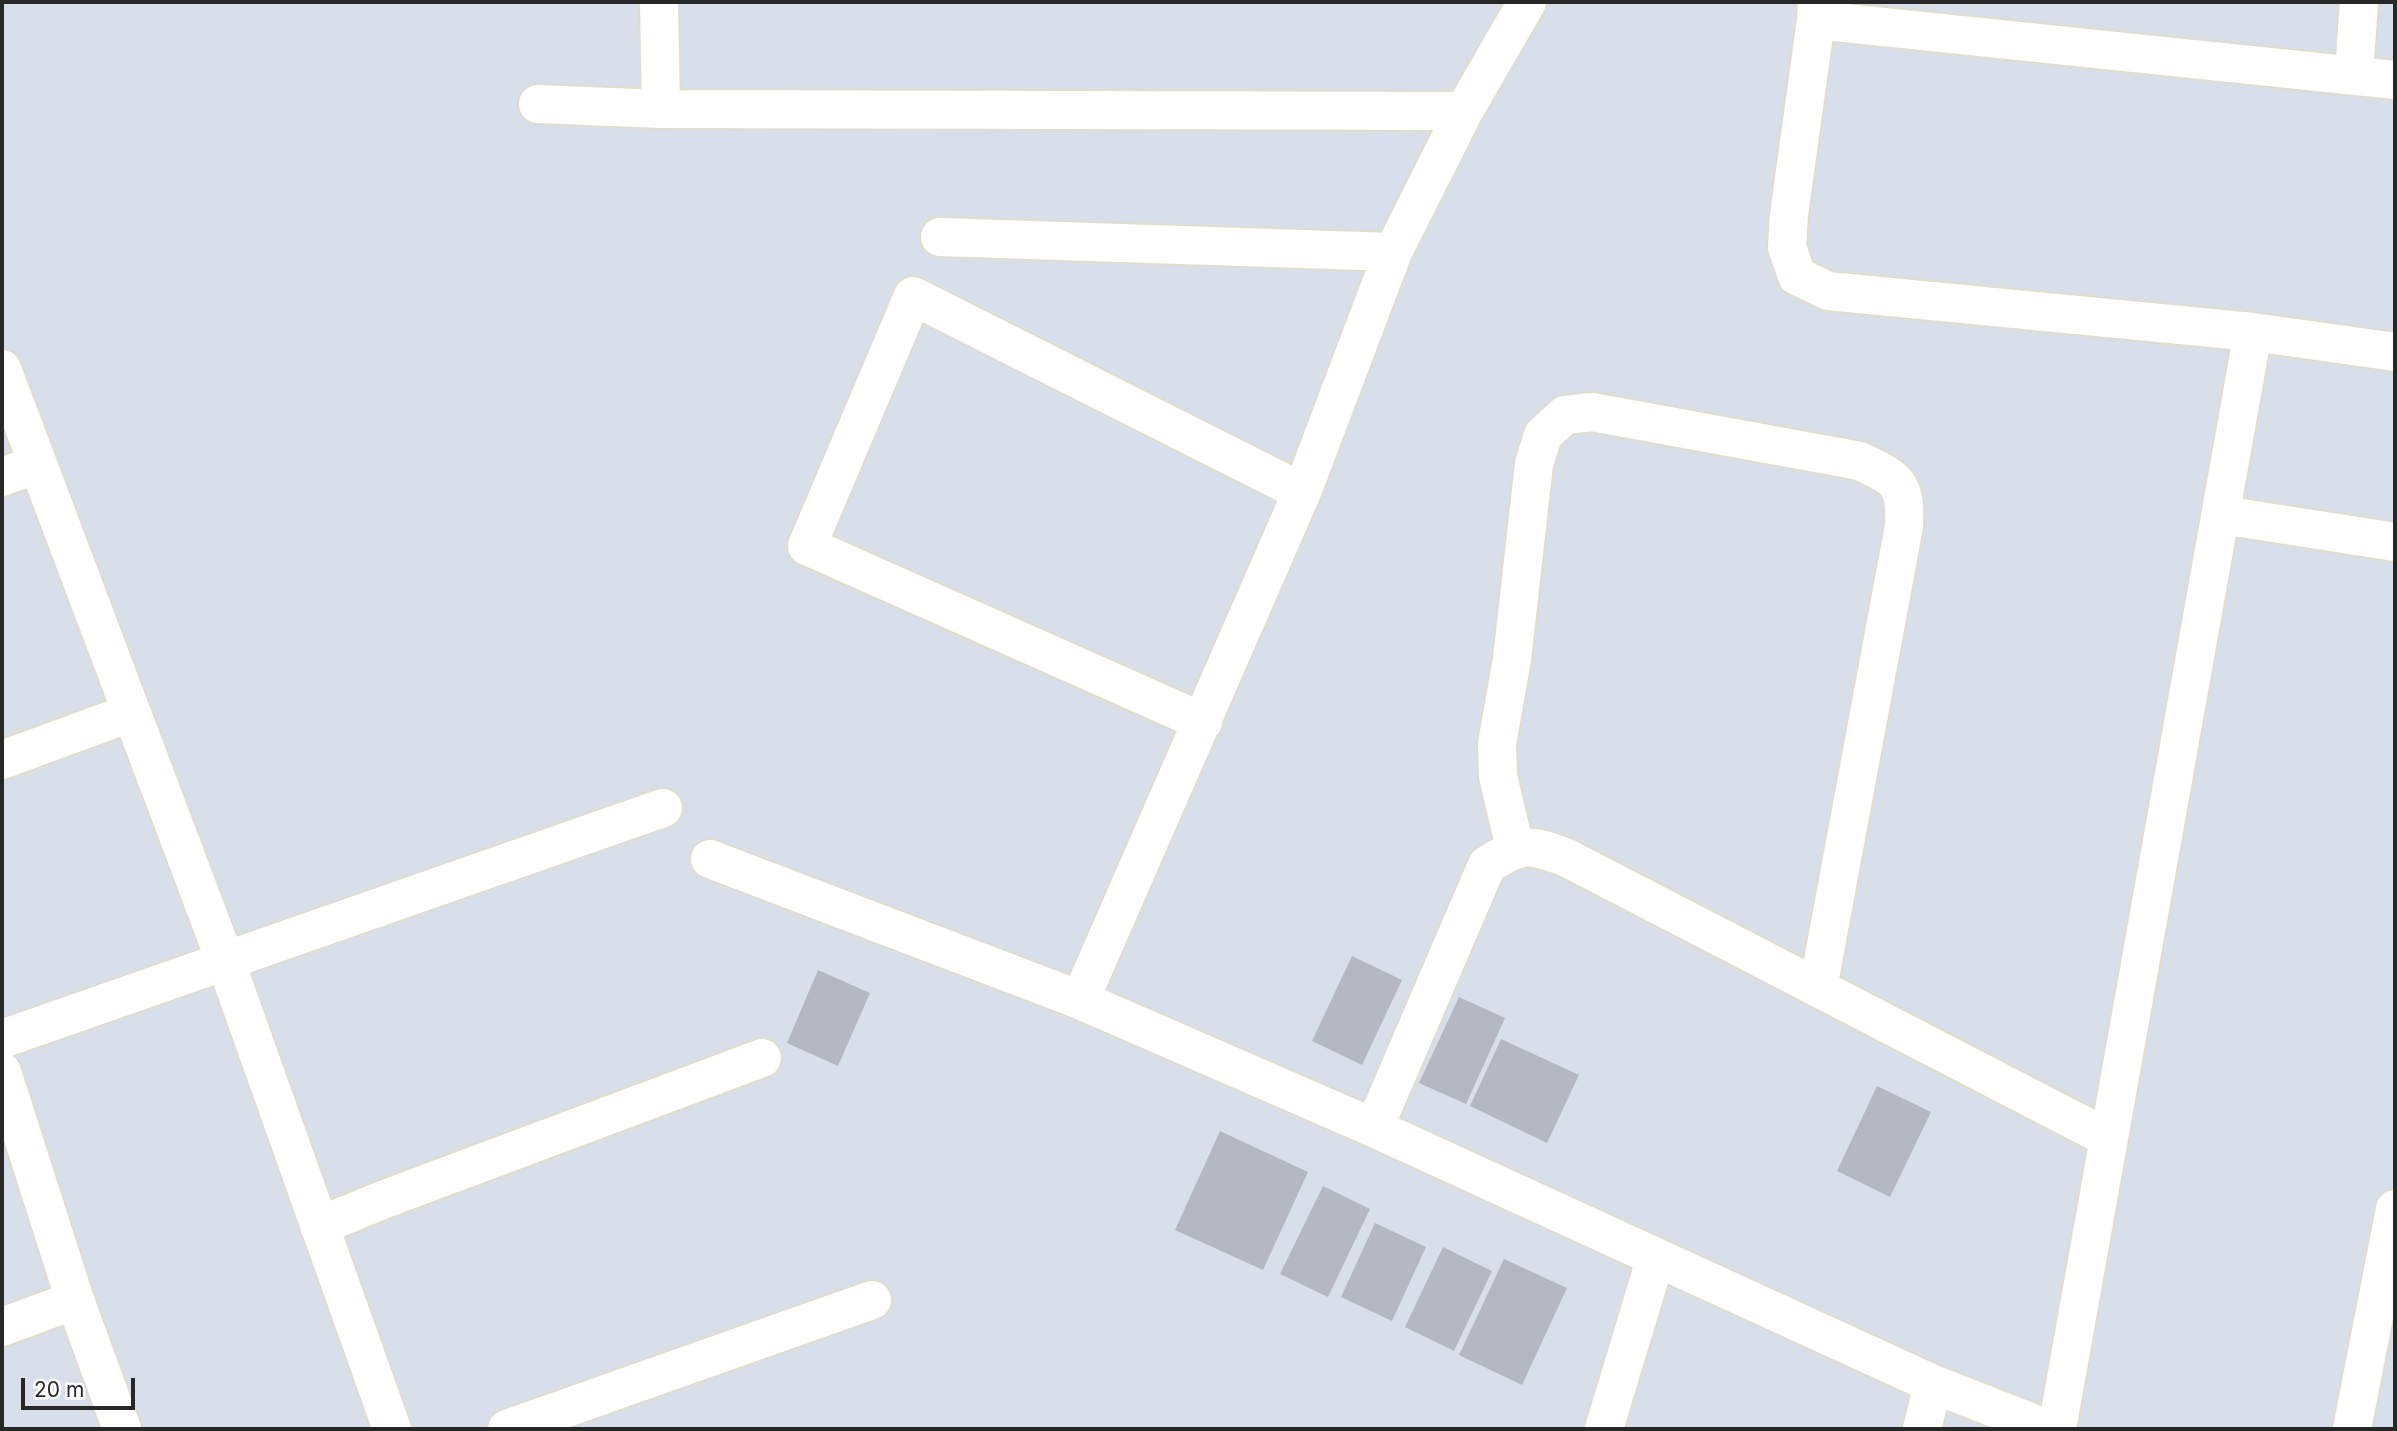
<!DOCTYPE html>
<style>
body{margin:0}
#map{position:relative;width:2397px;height:1431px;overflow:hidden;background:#d8dfea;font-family:Inter,sans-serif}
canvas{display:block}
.frame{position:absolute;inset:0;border:4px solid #272727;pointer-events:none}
.scale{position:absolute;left:21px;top:1378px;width:114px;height:32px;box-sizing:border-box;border:4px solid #272727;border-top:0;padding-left:9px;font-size:21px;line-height:24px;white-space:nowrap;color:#272727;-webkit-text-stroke:5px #fff;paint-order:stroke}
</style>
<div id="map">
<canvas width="2397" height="1431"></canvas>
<div class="frame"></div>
<div class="scale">20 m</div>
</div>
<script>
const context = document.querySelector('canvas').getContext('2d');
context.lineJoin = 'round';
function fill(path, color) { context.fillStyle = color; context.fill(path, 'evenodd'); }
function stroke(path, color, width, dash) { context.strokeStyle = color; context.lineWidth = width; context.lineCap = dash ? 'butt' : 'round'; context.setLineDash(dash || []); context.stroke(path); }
fill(new Path2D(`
 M 1352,956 L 1402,980 L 1362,1065 L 1312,1041 Z
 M 818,970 L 870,993 L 838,1066 L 787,1043 Z
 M 1459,997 L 1505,1018 L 1466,1104 L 1419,1083 Z
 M 1501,1039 L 1579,1075 L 1547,1143 L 1470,1106 Z
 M 1877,1086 L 1931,1112 L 1890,1197 L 1837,1171 Z
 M 1220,1131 L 1308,1172 L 1263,1270 L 1175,1230 Z
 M 1323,1186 L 1370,1209 L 1328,1297 L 1280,1274 Z
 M 1375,1223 L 1426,1247 L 1392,1321 L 1341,1297 Z
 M 1443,1247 L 1492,1271 L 1454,1351 L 1405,1327 Z
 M 1504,1259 L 1567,1288 L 1522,1385 L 1459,1355 Z`), '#b5b8c2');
const minor = new Path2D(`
 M 659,2 L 661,109
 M 1817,2 L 1816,20 L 1789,215 L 1787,247 L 1797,276 L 1828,291 L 2253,332 L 2395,352
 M 1816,20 L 2395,80
 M 2354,74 L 2359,2
 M 538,104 L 661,109 L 1464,111
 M 940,237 L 1393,252
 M 2,369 L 225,960 L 392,1429
 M 2,477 L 37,464
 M 2222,515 L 2395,542
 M 1203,722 L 807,546 L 913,296 L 1302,492
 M 2,760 L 130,713
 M 1515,848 L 1498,776 L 1497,744 L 1512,659 L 1534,464 L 1543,435 L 1565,415 L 1592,412 L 1860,461 C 1897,479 1906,482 1904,526 L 1818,988
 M 710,859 L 1080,1000 L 1374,1128 L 1933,1384 L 2048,1429
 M 1080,1000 L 1302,492 L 1393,252 L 1464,111 L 1527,2
 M 2,1039 L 663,808
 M 2,1072 L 75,1300 L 122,1429
 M 1374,1128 L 1487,865 C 1522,843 1528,843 1567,858 L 2108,1138
 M 319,1226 L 385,1199 L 762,1058
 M 2,1327 L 75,1300
 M 507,1429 L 872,1300
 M 1604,1429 L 1656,1257
 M 1922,1429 L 1933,1384
 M 2057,1429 L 2253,332
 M 2352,1429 L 2395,1209`);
stroke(minor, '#e0ddcd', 42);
stroke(minor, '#fff', 38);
</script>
